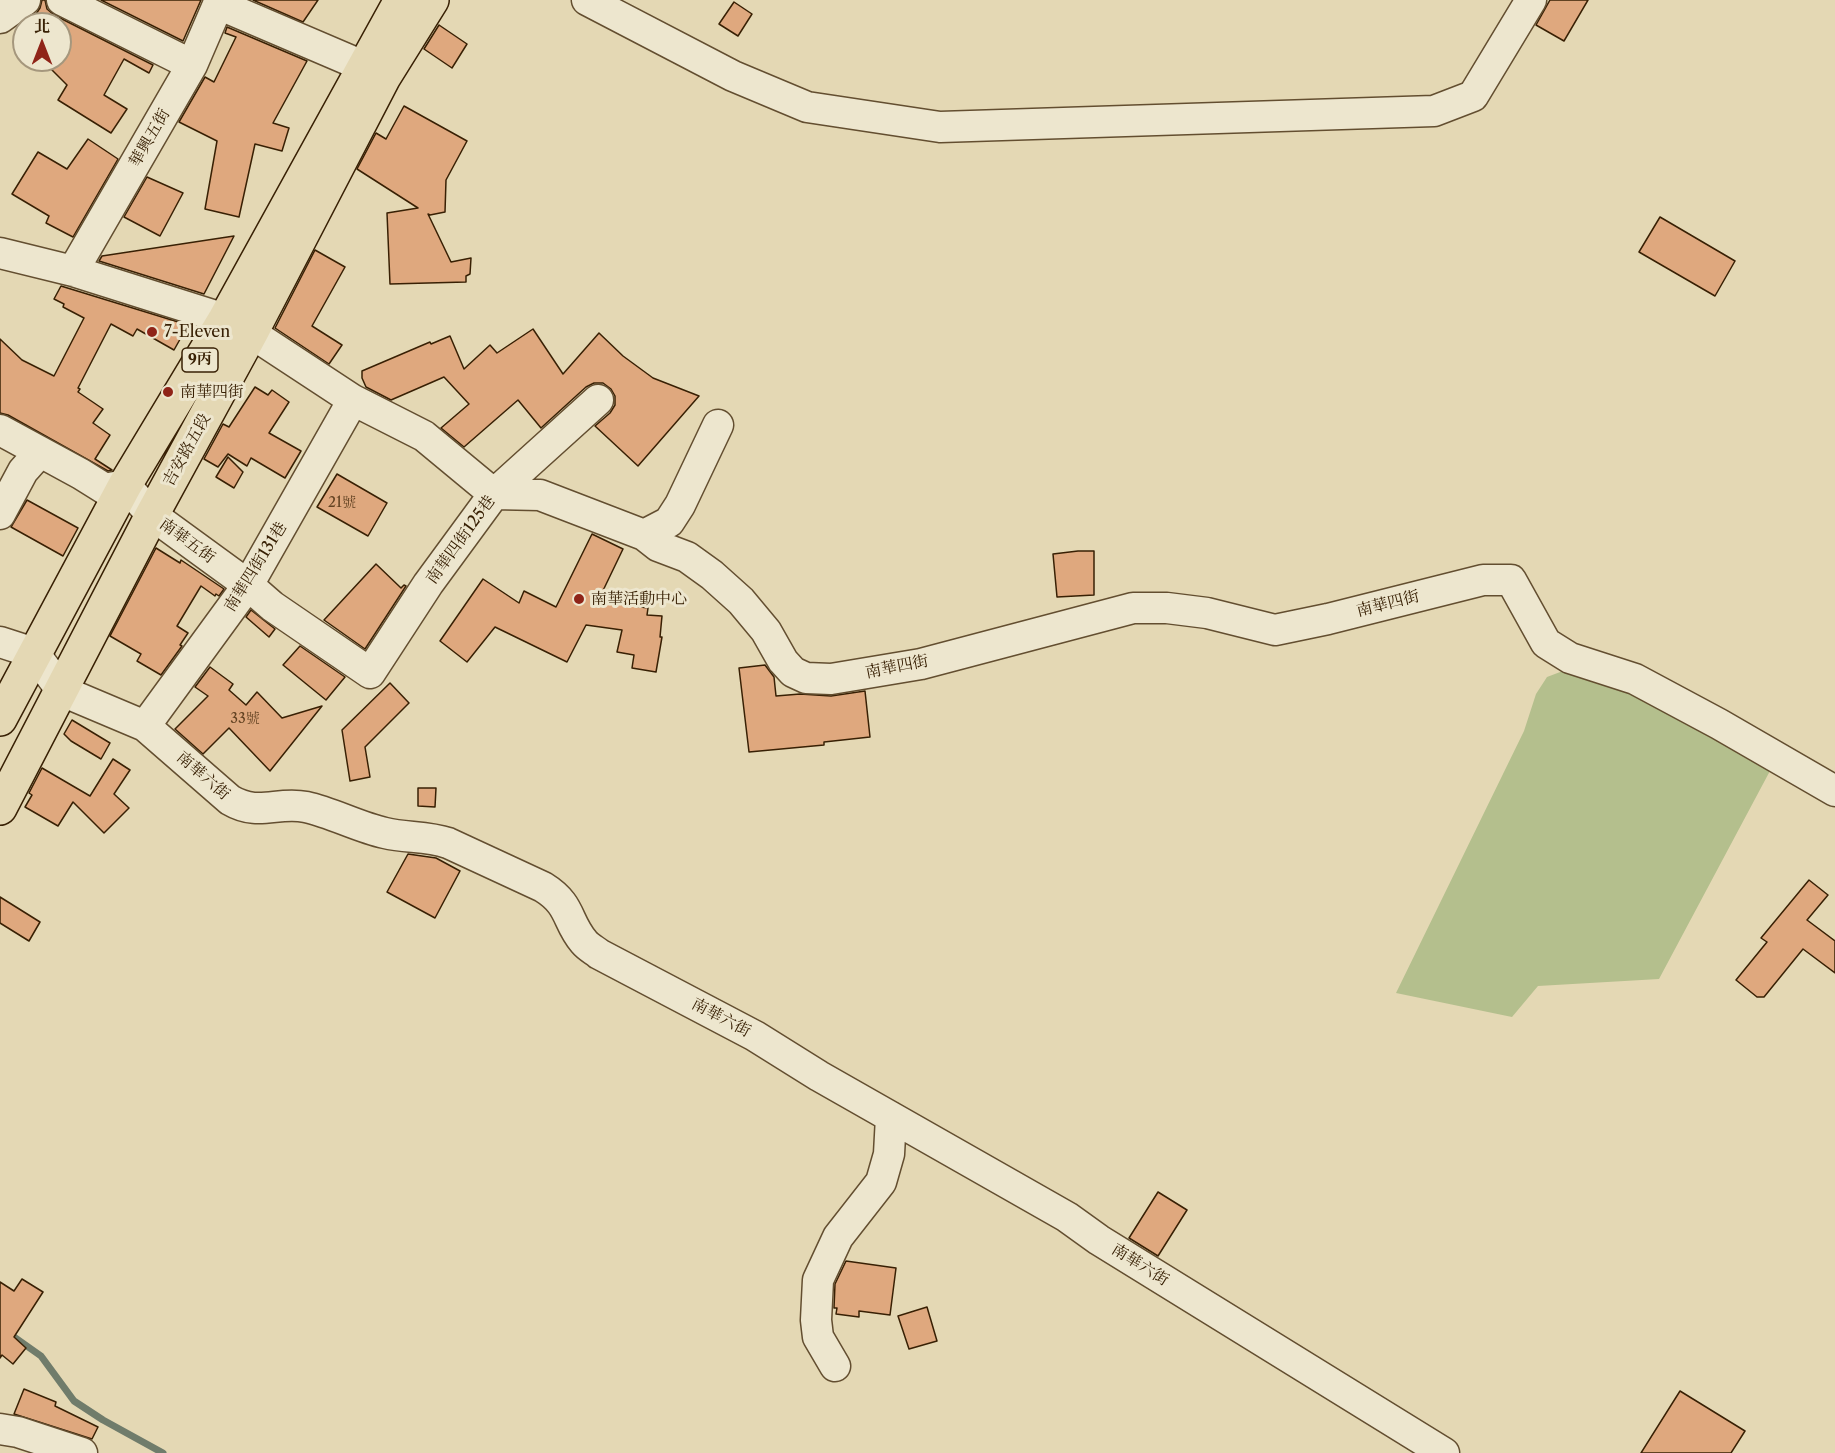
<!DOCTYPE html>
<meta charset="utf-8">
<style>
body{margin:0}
#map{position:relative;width:1835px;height:1453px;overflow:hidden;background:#e4d8b4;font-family:"Libre Caslon Text","Noto Serif TC",serif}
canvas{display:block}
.north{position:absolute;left:12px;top:12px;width:60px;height:60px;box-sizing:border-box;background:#ede6ce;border:2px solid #a5977d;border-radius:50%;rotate:0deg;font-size:16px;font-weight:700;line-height:24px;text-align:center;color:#382004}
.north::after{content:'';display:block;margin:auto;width:21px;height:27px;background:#8f2418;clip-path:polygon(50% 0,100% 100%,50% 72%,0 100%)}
</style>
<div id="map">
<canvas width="1835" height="1453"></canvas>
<div class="north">北</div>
</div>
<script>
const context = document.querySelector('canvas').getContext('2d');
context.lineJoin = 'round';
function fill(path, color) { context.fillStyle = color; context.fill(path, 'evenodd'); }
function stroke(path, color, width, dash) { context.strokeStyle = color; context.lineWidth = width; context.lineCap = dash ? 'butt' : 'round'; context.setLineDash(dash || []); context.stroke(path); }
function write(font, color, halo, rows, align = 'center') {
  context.font = font + ' "Libre Caslon Text","Noto Serif TC",serif'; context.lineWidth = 6; context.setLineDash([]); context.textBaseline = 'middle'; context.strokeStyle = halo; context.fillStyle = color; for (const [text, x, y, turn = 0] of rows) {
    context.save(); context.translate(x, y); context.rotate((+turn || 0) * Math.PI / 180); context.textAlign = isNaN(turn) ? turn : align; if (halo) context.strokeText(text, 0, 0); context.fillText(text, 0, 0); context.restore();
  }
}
fill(new Path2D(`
 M 1576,666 L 1628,691 L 1771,769 L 1659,979 L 1538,986 L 1512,1017 L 1396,993 L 1524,731 L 1536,694 L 1547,677 Z`), '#b4bf8d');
stroke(new Path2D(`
 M 0,1327 L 41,1356 L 74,1401 L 103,1420 L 163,1453`), '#707c6b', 7);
const building = new Path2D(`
 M 42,0 L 45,0 L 47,9 L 54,15 L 153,65 L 149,73 L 124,59 L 104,95 L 127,109 L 111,133 L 58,100 L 67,85 L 42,60 L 60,60 L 60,24 L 21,24 L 36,14 L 40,8 Z
 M 101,0 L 201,0 L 183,41 Z
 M 253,0 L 318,0 L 303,22 Z
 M 1550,0 L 1588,0 L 1564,41 L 1536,25 Z
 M 734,2 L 752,14 L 738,36 L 719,24 Z
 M 439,25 L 467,44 L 452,68 L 424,49 Z
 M 227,27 L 307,61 L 273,123 L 289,128 L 282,151 L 255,144 L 239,217 L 205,209 L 217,141 L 179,122 L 205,77 L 214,82 L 236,37 L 225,33 Z
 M 404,106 L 467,141 L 446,180 L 445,212 L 430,215 L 428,214 L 451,262 L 471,258 L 470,274 L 466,276 L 466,282 L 390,284 L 387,213 L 418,208 L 357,169 L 376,133 L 386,139 Z
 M 88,139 L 118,159 L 73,237 L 46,223 L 49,216 L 12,194 L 38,152 L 67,169 Z
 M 147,177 L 183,193 L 160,236 L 124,217 Z
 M 1660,217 L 1735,261 L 1715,296 L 1639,252 Z
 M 234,236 L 204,294 L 99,261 L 102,256 Z
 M 315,250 L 345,267 L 312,326 L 342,345 L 329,364 L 275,328 Z
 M 61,286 L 188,325 L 174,350 L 137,329 L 133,336 L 111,324 L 78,388 L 80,389 L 78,392 L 103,409 L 93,423 L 110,435 L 95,459 L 112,470 L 108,471 L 8,415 L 0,413 L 0,339 L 22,360 L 54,376 L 84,318 L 63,307 L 64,304 L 54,299 Z
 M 533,329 L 563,374 L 599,333 L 623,356 L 653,378 L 699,396 L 638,466 L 595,426 L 610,413 L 615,405 L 615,396 L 611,389 L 603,383 L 594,383 L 586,387 L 541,428 L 518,400 L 464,447 L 441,428 L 469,404 L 444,377 L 391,400 L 366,387 L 362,378 L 362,371 L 430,342 L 431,344 L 450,336 L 464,369 L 490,345 L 497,353 Z
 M 255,387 L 268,395 L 272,390 L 289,402 L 269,433 L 301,451 L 285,478 L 251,458 L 247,466 L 228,454 L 218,467 L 204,459 L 223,424 L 229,427 Z
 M 228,457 L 243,472 L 234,488 L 216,477 Z
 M 337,474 L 387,503 L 368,536 L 317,507 Z
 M 27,500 L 78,528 L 63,556 L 11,527 Z
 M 592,534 L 623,549 L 598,601 L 648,608 L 647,615 L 662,616 L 660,637 L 662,637 L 656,672 L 632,668 L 634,655 L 617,652 L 622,630 L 586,625 L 567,662 L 495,627 L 467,662 L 440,641 L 483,579 L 519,603 L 524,591 L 556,607 Z
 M 156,548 L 180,563 L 181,560 L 224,589 L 219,596 L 216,594 L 215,596 L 201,586 L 177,626 L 188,633 L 180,645 L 182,646 L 161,675 L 137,661 L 141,654 L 110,636 Z
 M 1078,551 L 1094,551 L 1094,595 L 1057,597 L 1053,554 Z
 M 376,564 L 401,588 L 404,585 L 406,586 L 365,649 L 324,620 Z
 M 251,610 L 275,629 L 269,637 L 246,617 Z
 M 300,646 L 345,677 L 326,700 L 283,665 Z
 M 765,665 L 774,677 L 776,696 L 800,694 L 831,696 L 865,691 L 870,737 L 824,742 L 824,745 L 749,752 L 739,668 Z
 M 210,667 L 233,684 L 229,690 L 246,705 L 257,692 L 282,718 L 322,706 L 270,771 L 229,728 L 203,754 L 175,729 L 208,696 L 195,687 Z
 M 390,683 L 409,703 L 365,747 L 370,777 L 350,781 L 342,730 Z
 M 72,720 L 110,743 L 101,759 L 71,741 L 64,734 Z
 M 113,759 L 130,770 L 114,794 L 129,808 L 104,833 L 73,802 L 58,826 L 25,807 L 32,795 L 29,793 L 42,768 L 90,796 Z
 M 418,788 L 436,788 L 435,807 L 418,806 Z
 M 408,854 L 436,858 L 460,871 L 435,918 L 387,892 Z
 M 1809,880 L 1828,895 L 1807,920 L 1835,941 L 1835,973 L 1803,949 L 1764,997 L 1757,997 L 1736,980 L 1767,942 L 1761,938 Z
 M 0,897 L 40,922 L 29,941 L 0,923 Z
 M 1158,1192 L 1187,1210 L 1158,1256 L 1129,1238 Z
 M 846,1261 L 896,1268 L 890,1315 L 859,1311 L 859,1317 L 836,1314 L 837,1308 L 834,1308 L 835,1284 Z
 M 22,1279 L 43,1292 L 14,1337 L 26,1348 L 13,1364 L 2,1355 L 0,1358 L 0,1282 L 14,1291 Z
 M 927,1307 L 937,1341 L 909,1349 L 898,1316 Z
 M 24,1389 L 56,1402 L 55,1406 L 98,1427 L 92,1439 L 14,1414 Z
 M 1680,1391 L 1745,1431 L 1731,1453 L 1641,1453 Z`);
fill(building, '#dfa87e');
stroke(building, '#382004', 1.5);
const minor = new Path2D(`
 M 62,0 L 192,65
 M 587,0 L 733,76 L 807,107 L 940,127 L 1434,111 L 1473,96 L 1531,0
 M 218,4 L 363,66 L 384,77
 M 0,18 L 25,0
 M 0,253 L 73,271 L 225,319 L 251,333 L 353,400 L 424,436 L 494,494 L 540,495 L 644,535 L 658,546 L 687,557 L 712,575 L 741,601 L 766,631 L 783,661 L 793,672 L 806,678 L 831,679 L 921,664 L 1133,608 L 1167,608 L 1207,613 L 1275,630 L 1328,619 L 1483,580 L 1511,580 L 1546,643 L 1570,658 L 1635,679 L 1719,724 L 1835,791
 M 73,271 L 192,65 L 220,0
 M 0,430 L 81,474 L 105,489 L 125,485 L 152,515 L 248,585 L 272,606 L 370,673 L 428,584 L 494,494 L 598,400
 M 0,514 L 23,471 L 40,452
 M 644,535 L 669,522 L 680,505 L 718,425
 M 0,642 L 34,653 L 62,691 L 145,726 L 230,800 C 259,817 277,801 306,807 C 333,813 358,827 385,833 C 406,838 427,836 448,843 L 543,887 C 572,905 566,921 584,942 C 588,947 594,950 599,954 L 755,1036 L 819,1076 L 1067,1217 L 1099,1240 L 1444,1453
 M 145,726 L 248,585 L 353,400
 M 835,1366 L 818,1337 L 816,1320 L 818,1280 L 838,1237 L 881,1182 L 889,1154 L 891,1117
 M 0,1429 L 18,1432 L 82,1453`);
const major = new Path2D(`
 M 0,719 L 125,485 L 225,319 L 401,0
 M 0,808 L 152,515 L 251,333 L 384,77 L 432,0`);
stroke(minor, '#634e30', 33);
stroke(major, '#382004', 36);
stroke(minor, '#ede6ce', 30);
stroke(major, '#e4d8b4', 33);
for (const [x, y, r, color] of [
 [152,332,6,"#8f2418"],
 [168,392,6,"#8f2418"],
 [579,599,6,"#8f2418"]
]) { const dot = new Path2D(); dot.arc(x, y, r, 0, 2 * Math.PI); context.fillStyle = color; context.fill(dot); stroke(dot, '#ede6ce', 2); }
write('14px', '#624222', null, [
 ["21號",342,503],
 ["33號",245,719]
]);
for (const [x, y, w] of [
 [200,360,36]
]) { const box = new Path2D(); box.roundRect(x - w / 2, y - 12, w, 24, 4.5); context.fillStyle = '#ede6ce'; context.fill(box); stroke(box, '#382004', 1.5); }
write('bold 15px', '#382004', null, [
 ["9丙",200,360]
]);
write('16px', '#382004', '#ede6ce', [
 ["華興五街",150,138,-60],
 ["吉安路五段",187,450,-61],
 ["南華四街125巷",461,540,-54],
 ["南華五街",187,541,36],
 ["南華四街131巷",256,567,-58],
 ["南華四街",1388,604,-14],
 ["南華四街",897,667,-11],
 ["南華六街",203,776,41],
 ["南華六街",721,1018,28],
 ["南華六街",1140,1265,32]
]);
write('16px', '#382004', '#ede6ce', [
 ["7-Eleven",164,332],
 ["南華四街",180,392],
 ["南華活動中心",591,599]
], 'left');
</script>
